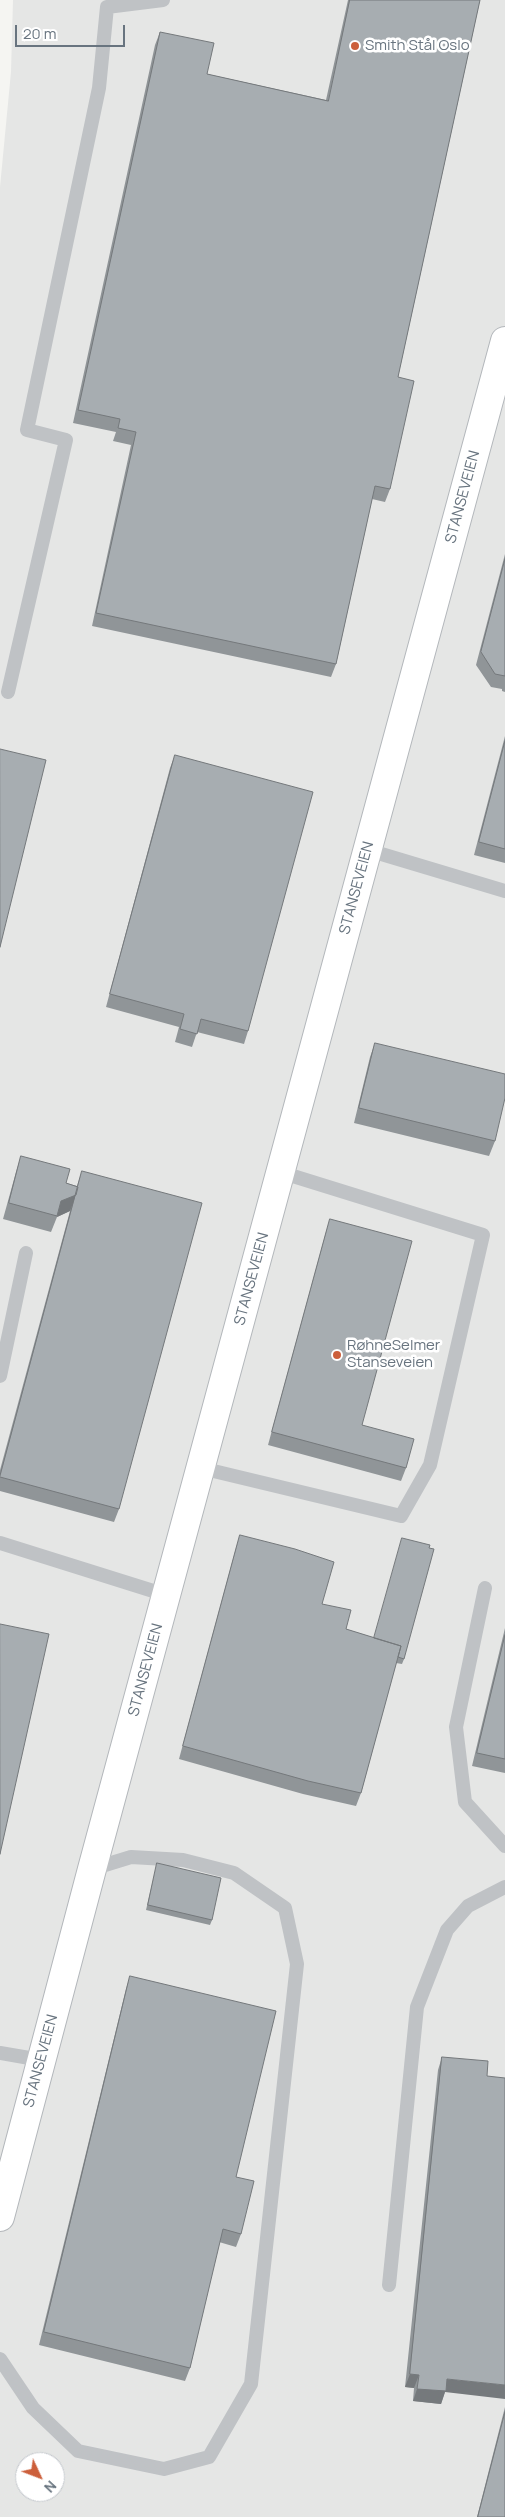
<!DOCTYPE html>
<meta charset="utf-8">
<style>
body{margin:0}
#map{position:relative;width:505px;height:2517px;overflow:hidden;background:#f5f5f2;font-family:Manrope,sans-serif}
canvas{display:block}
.north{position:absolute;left:15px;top:2452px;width:50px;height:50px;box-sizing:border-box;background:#fff;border:1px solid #c3c7cc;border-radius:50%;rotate:133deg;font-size:14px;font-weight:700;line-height:20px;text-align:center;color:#68747f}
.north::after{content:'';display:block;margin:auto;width:18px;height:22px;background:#cc5f3b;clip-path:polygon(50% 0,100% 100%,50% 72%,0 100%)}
.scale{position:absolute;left:15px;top:25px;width:110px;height:22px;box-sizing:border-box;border:2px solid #68747f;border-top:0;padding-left:6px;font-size:15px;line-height:18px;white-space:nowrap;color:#68747f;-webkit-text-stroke:4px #fff;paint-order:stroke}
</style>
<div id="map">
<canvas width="505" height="2517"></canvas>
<div class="north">N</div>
<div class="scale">20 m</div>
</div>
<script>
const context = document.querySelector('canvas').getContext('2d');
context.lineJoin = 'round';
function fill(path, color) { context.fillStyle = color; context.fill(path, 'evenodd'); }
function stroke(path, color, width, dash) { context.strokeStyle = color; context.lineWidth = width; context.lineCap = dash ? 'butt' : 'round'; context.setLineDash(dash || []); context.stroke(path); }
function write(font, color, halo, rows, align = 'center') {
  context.font = font + ' Manrope,sans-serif'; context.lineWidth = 5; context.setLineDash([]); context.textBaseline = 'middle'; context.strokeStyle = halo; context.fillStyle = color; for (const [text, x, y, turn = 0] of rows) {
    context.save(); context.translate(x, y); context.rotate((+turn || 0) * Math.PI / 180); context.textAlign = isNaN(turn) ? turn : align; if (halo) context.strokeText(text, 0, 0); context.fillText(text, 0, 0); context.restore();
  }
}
fill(new Path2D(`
 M 13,0 L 505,0 L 505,2517 L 0,2517 L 0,187 L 11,72 ZM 25,2462 L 55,2462 L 55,2492 L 25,2492 Z`), '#e5e6e5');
const secondary = new Path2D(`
 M 0,2217 L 92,1869 L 505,341`);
stroke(secondary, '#b3b7bb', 30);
stroke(new Path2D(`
 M 8,692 L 66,440 L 27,430 L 99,88 L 107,7 L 163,0
 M 368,850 L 505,891
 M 0,1376 L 26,1253
 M 201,1468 L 401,1516 L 430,1465 L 483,1235 L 280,1172
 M 0,1543 L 166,1595
 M 485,1588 L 456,1727 L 465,1802 L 505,1846
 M 0,2053 L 41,2060
 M 389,2285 L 417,2007 L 447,1930 L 468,1906 L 505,1887
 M 0,2359 L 33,2408 L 78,2451 L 164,2469 L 209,2457 L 251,2384 L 297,1964 L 285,1908 L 234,1873 L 183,1860 L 131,1857 L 92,1869`), '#bfc2c5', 14);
stroke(secondary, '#fff', 28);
fill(new Path2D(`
 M 348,0 L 480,0 L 398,377 L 390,489 L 385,502 L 372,499 L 336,664 L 331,677 L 92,626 L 131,445 L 113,441 L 116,432 L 73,423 L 155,45 L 160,32 L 207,74 L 326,100 Z
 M 505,554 L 505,692 L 502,691 L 502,689 L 491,687 L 476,665 Z
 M 505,736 L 505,863 L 474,855 Z
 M 175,755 L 248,1031 L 244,1044 L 197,1032 L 192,1047 L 175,1042 L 179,1027 L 106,1007 L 170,768 Z
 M 375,1043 L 495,1141 L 489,1156 L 354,1123 L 370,1057 Z
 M 21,1156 L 66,1183 L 77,1186 L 82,1171 L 119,1509 L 114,1522 L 0,1491 L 0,1470 L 70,1211 L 57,1217 L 51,1232 L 3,1219 L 16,1172 Z
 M 330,1219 L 362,1425 L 406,1468 L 401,1481 L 268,1445 L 326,1232 Z
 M 240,1535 L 322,1604 L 346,1629 L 374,1638 L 402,1538 L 404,1659 L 402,1664 L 396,1663 L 361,1793 L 356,1806 L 303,1794 L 179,1759 L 236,1548 Z
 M 505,1628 L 505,1773 L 472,1766 Z
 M 157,1863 L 212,1920 L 210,1925 L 146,1910 Z
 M 130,1976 L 236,2177 L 241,2234 L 236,2247 L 219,2242 L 190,2368 L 185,2381 L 39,2345 L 126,1989 Z
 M 442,2057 L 445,2392 L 441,2404 L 413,2401 L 414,2388 L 405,2387 L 438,2070 Z
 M 505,2407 L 505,2517 L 477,2517 Z`), '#909598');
fill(new Path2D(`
 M 76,1195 L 70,1211 L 57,1217 L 61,1201 Z
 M 410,2374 L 419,2375 L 414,2388 L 405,2387 Z
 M 447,2379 L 505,2385 L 505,2399 L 445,2392 L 441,2404 L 413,2401 L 417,2389 Z`), '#75797c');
const building = new Path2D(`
 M 350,0 L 480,0 L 398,377 L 414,381 L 390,489 L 375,486 L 336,664 L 96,613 L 136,432 L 118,428 L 120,419 L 78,410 L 160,32 L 214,43 L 207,74 L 328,101 Z
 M 505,559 L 505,676 L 495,674 L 481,652 Z
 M 505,741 L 505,849 L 479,842 Z
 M 0,749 L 46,760 L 0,947 Z
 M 175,755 L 313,792 L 248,1031 L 201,1019 L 197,1034 L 180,1029 L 184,1014 L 110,994 Z
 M 375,1043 L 505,1074 L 505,1098 L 495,1141 L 359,1108 Z
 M 21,1156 L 70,1169 L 66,1183 L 78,1187 L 76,1195 L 61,1201 L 57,1216 L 9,1203 Z
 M 82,1171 L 202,1203 L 119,1509 L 0,1477 Z
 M 330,1219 L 412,1241 L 362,1425 L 414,1439 L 406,1468 L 272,1432 Z
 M 240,1535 L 295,1549 L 334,1562 L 322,1604 L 351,1610 L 346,1629 L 401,1646 L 361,1793 L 308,1781 L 183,1746 Z
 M 402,1538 L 430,1545 L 429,1548 L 434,1549 L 404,1659 L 398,1657 L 401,1646 L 374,1638 Z
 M 0,1624 L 49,1634 L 0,1854 Z
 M 505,1635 L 505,1759 L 477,1753 Z
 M 157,1863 L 221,1878 L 212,1920 L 148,1905 Z
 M 130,1976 L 276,2011 L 236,2177 L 254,2181 L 241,2234 L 223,2229 L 190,2368 L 44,2332 Z
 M 442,2057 L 488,2061 L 487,2076 L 505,2078 L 505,2385 L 447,2379 L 446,2391 L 417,2389 L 419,2375 L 410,2374 Z
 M 505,2412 L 505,2517 L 478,2517 Z`);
fill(building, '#a7adb1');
stroke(building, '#75797c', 1);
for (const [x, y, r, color] of [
 [355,46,5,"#cc5f3b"],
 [337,1355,5,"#cc5f3b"]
]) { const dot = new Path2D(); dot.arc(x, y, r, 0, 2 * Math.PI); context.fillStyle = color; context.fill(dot); stroke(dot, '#fff', 2); }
write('15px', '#68747f', '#fff', [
 ["Smith Stål Oslo",365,46],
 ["RøhneSelmer",347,1346],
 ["Stanseveien",347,1363]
], 'left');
write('15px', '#68747f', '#fff', [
 ["STANSEVEIEN",463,497,-75],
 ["STANSEVEIEN",357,888,-75],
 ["STANSEVEIEN",252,1279,-75],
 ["STANSEVEIEN",146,1670,-75],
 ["STANSEVEIEN",41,2061,-75]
]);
</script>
